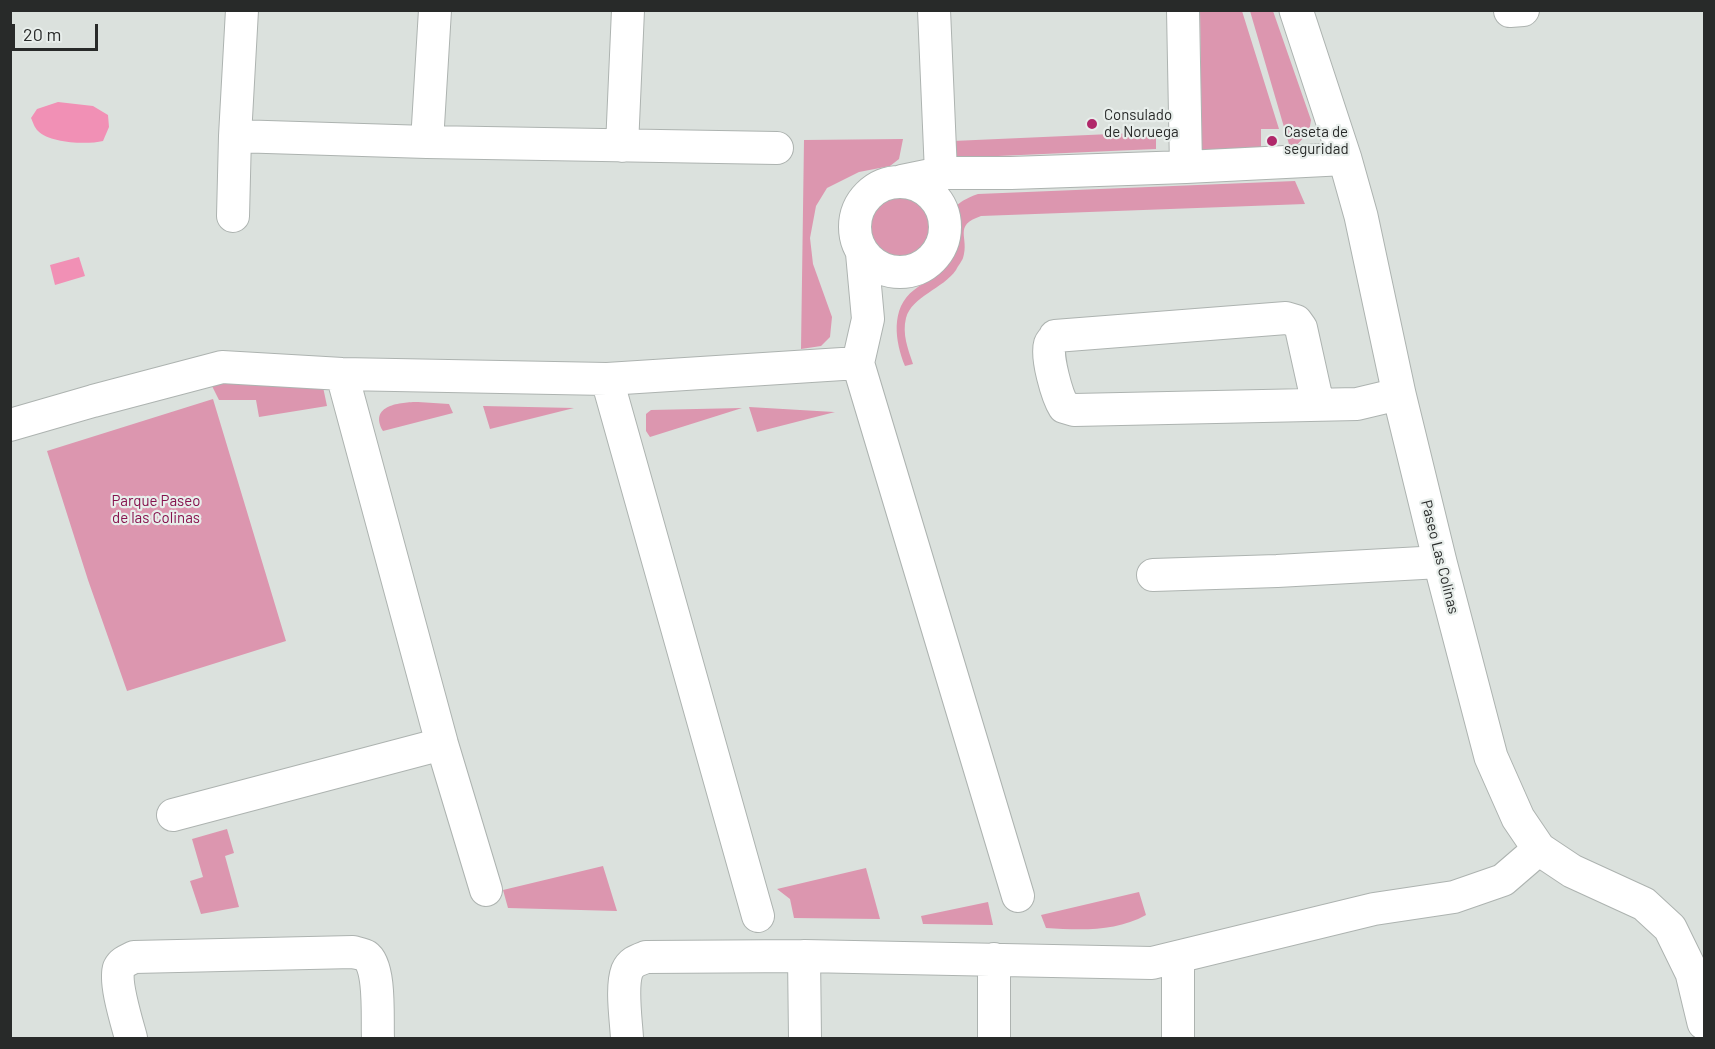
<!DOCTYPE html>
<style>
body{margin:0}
#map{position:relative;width:1715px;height:1049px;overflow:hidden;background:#dbe1dd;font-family:Barlow,sans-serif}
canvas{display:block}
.frame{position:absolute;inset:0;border:12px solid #282a29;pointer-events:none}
.scale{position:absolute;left:12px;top:24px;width:86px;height:27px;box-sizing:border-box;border:3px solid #282a29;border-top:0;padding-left:8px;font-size:18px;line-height:21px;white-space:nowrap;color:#282a29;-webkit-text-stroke:4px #e8eeeb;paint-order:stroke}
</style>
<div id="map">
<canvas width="1715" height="1049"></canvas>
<div class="frame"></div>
<div class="scale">20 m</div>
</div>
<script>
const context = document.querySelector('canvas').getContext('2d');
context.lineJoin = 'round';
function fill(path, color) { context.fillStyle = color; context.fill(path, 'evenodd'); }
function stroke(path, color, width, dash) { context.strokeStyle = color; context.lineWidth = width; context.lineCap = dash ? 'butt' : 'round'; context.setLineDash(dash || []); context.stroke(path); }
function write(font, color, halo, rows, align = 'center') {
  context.font = font + ' Barlow,sans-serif'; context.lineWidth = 4.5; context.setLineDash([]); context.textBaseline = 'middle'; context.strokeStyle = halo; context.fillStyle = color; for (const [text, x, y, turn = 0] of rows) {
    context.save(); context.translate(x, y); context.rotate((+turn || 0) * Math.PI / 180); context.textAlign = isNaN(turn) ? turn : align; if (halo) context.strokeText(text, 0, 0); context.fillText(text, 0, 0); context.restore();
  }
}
fill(new Path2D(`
 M 1200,11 L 1242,11 L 1279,129 L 1261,129 L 1261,151 L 1202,154 Z
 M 1250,11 L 1273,11 L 1311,120 L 1309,132 L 1291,151 Z
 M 1156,132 L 1156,149 L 953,158 L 953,141 Z
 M 903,139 L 899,159 L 890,166 L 859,172 L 827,188 L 816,206 L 810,238 L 813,264 L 832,317 L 830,337 L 821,346 L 801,349 L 804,140 Z
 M 1295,181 L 1305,204 L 981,216 C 952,226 970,237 963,258 C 962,261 958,266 956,270 C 943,289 912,296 906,318 C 902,334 908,349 913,364 L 905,366 C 895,342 890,308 914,290 C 927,280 944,273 952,257 C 965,232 929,211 978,194 Z
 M867 226a32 32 0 1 1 64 0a32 32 0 1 1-64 0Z
 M 318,381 L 323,387 L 327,406 L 259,417 L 256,400 L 219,400 L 210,382 Z
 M 213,399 L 286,641 L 127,691 L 88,580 L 47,451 Z
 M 418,402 L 449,404 L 453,413 L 383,431 C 368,405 401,402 418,402 Z
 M 483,406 L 574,408 L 490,429 Z
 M 749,407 L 834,412 L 835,412 L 757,432 Z
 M 742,408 L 650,437 L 646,431 L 646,414 L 651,410 Z
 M 227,829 L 234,853 L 225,856 L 239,907 L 201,914 L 190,881 L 203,877 L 192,839 Z
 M 603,866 L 617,911 L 508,908 L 503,890 Z
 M 866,868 L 880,919 L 794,918 L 790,899 L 777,889 Z
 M 1139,892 L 1146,915 C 1115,932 1081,930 1046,928 L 1041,915 Z
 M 988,902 L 993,925 L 923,924 L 921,916 Z`), '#dc96af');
fill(new Path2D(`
 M 58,102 L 93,106 L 108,115 L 109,127 L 103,141 C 86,145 50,143 38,131 C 34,127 33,122 31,118 L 37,109 Z
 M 79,257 L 85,276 L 55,285 L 50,265 Z`), '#f190b5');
const street = new Path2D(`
 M 934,10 L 941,173
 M 1183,10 L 1186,167
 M 1510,11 L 1523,10
 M 235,136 L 427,142 L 777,148
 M 427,142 L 435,10
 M 622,146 L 628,10
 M 902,181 L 941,173 L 1011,173 L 1186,167 L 1345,159
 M855 227a45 45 0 1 1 90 0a45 45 0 1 1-90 0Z
 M 233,216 L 235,136 L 242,10
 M 862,253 L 868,319 L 858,363 L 1018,896
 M 342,374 L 442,744 L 486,890
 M 607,379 L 758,916
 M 1318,405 L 1301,328 L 1296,321 L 1286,318 L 1055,336 C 1054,339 1051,341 1050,344 C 1046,357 1057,396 1064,407 L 1074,410 L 1357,404 L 1399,394
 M 10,425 L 93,401 L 222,367 L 342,374 L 607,379 L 858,363
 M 1153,575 L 1277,571 L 1440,562
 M 173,815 L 442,744
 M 804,956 L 805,1038
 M 994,959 L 994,1038
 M 131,1038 C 127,1023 114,982 119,968 C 122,962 128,960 134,957 L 353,952 C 356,953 363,954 366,956 C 381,966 377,1021 378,1038
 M 627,1038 C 626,1020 621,987 627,971 C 631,962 638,960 646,957 L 804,956 L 1152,963 L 1374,909 L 1454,897 L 1503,880 L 1539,849
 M 1178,1038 L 1178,957`);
const secondary = new Path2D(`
 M 1296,10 L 1345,159 L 1361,216 L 1399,394 L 1440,562 L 1491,757 L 1518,818 L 1539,849 L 1572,871 L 1644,904 L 1670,928 L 1692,973 L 1704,1023`);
stroke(street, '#adb3b0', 34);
stroke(secondary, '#adb3b0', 35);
stroke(street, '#fff', 32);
stroke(secondary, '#fff', 33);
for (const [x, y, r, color] of [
 [1092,124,6,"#b0286a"],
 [1272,141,6,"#b0286a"]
]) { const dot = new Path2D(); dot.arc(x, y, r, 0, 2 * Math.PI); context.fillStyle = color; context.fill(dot); stroke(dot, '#e8eeeb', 2); }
write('15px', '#282a29', '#e8eeeb', [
 ["Consulado",1104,115],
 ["de Noruega",1104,132],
 ["Caseta de",1284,132],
 ["seguridad",1284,149]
], 'left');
write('15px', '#86124d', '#e8eeeb', [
 ["Parque Paseo",156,501],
 ["de las Colinas",156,518]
]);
write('15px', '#282a29', '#e8eeeb', [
 ["Paseo Las Colinas",1440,557,76]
]);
</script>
